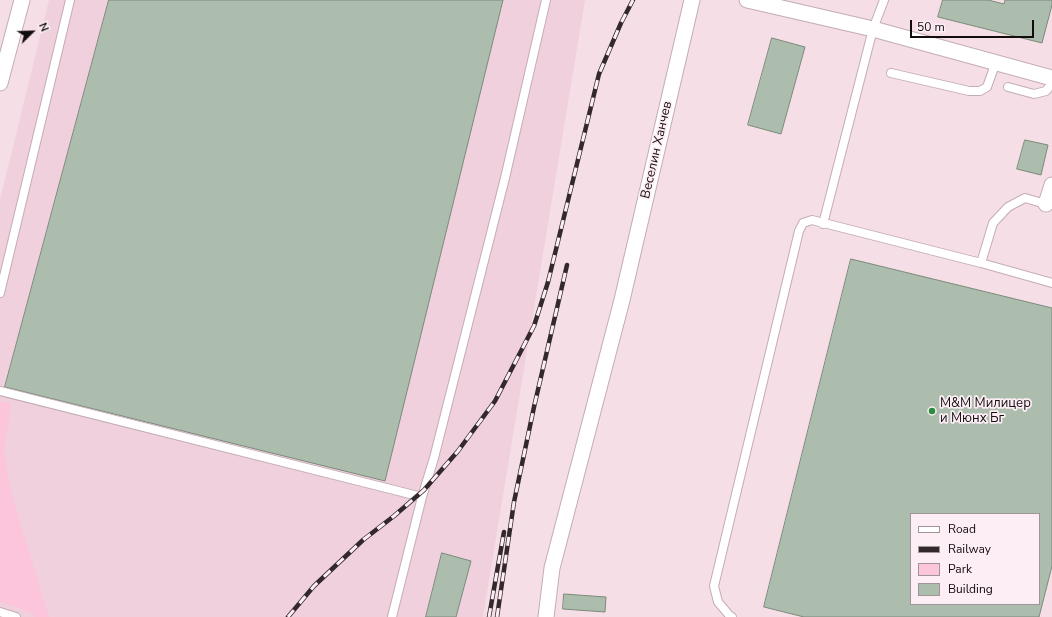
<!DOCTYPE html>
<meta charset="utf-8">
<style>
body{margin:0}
#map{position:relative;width:1052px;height:617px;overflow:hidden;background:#f6dee7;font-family:"Nunito Sans",sans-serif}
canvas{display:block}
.legend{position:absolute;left:910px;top:513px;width:130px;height:92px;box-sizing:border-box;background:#fceef4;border:1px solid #9f9498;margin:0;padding:5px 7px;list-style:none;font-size:12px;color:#130c0f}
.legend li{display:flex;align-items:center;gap:8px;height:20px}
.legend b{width:20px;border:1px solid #9f9498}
.north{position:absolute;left:12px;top:12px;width:40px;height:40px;-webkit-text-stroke:3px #fceef4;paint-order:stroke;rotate:67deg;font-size:11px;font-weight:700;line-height:16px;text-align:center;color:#130c0f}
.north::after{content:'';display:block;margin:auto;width:14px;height:18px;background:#130c0f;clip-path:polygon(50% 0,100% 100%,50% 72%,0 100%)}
.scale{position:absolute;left:910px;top:20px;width:124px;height:18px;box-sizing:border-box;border:2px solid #130c0f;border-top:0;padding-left:5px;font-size:12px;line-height:14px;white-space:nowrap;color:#130c0f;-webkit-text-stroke:3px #fceef4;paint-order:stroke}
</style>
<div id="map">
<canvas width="1052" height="617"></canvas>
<ul class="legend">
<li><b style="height:5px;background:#fff"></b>Road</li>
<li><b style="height:5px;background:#33292d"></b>Railway</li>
<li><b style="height:11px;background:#fcc5dc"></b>Park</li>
<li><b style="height:11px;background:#acbdad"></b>Building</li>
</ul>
<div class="north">N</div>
<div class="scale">50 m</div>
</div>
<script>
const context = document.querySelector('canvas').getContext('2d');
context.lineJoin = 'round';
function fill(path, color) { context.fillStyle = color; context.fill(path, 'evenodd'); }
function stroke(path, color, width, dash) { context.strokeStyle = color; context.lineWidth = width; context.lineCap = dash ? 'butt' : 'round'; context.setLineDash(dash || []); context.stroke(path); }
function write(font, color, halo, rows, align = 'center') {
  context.font = font + ' "Nunito Sans",sans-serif'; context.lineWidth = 3.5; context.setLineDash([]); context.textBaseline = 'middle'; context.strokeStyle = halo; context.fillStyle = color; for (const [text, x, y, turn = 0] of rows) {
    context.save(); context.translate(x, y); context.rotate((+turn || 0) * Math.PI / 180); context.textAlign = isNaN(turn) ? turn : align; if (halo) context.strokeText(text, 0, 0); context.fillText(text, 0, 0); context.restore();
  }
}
fill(new Path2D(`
 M 49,0 L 585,0 L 483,617 L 0,617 L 0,200 Z`), '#f0d0dd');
fill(new Path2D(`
 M 0,401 L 11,404 L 4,452 L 12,496 L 49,617 L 34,617 L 33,614 L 14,606 L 0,602 Z`), '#fcc5dc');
const building = new Path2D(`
 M 109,0 L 503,0 L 385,481 L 5,387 Z
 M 943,0 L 988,0 L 1004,4 L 1005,0 L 1052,0 L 1052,5 L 1042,43 L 938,17 Z
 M 772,38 L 805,47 L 781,134 L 748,125 Z
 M 1025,140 L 1048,145 L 1041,175 L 1017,169 Z
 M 851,259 L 1052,308 L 1052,566 L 1039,617 L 804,617 L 764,607 ZM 911,514 L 1039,514 L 1039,604 L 911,604 Z
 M 442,553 L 471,561 L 456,617 L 426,617 Z
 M 564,594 L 606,597 L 605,612 L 563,609 Z`);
fill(building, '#acbdad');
stroke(building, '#7a8a7b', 1);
const service = new Path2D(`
 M 891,73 L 969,91 L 980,91 L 987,87 L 996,62
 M 1008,87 L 1034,94 L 1046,91 L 1052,83
 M 823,224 L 873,29 L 884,0
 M 981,263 L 1052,283
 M 0,293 L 70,0
 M 0,391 L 422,497
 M 0,612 L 16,617
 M 392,617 L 422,497 L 434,458 L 505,178 L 546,0
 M 732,617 L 730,616 L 718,602 L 714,586 L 799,231 L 803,223 L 812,220 L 981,263 L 993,223 L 1008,207 L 1025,198 L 1049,205`);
const minor = new Path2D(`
 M 747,0 L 873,29 L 1052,78
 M 0,83 L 22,0
 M 1046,204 L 1052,185
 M 546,617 L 552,568 L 622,300 L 692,0`);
stroke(service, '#c3acb5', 10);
stroke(minor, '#c3acb5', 17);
stroke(service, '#fff', 8);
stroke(minor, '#fff', 15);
const rail = new Path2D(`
 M 288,617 L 314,586 L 363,540 L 394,516 L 424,490 L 458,451 L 495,401 L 534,326 L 548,282 L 599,74 L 621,23 L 633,0
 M 489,617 L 504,532
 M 497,617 L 514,502 L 534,407 L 567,265`);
stroke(rail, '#33292d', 4.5);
stroke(rail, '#fceef4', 3, [9]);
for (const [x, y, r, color] of [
 [932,411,4,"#298c40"]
]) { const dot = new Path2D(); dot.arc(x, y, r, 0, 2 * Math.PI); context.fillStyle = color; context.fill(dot); stroke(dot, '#fceef4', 1.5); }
write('13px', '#130c0f', '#fceef4', [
 ["Веселин Ханчев",657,150,-77]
]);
write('13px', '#130c0f', '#fceef4', [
 ["М&M Mилицер",940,404],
 ["и Мюнх Бг",940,419]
], 'left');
</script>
